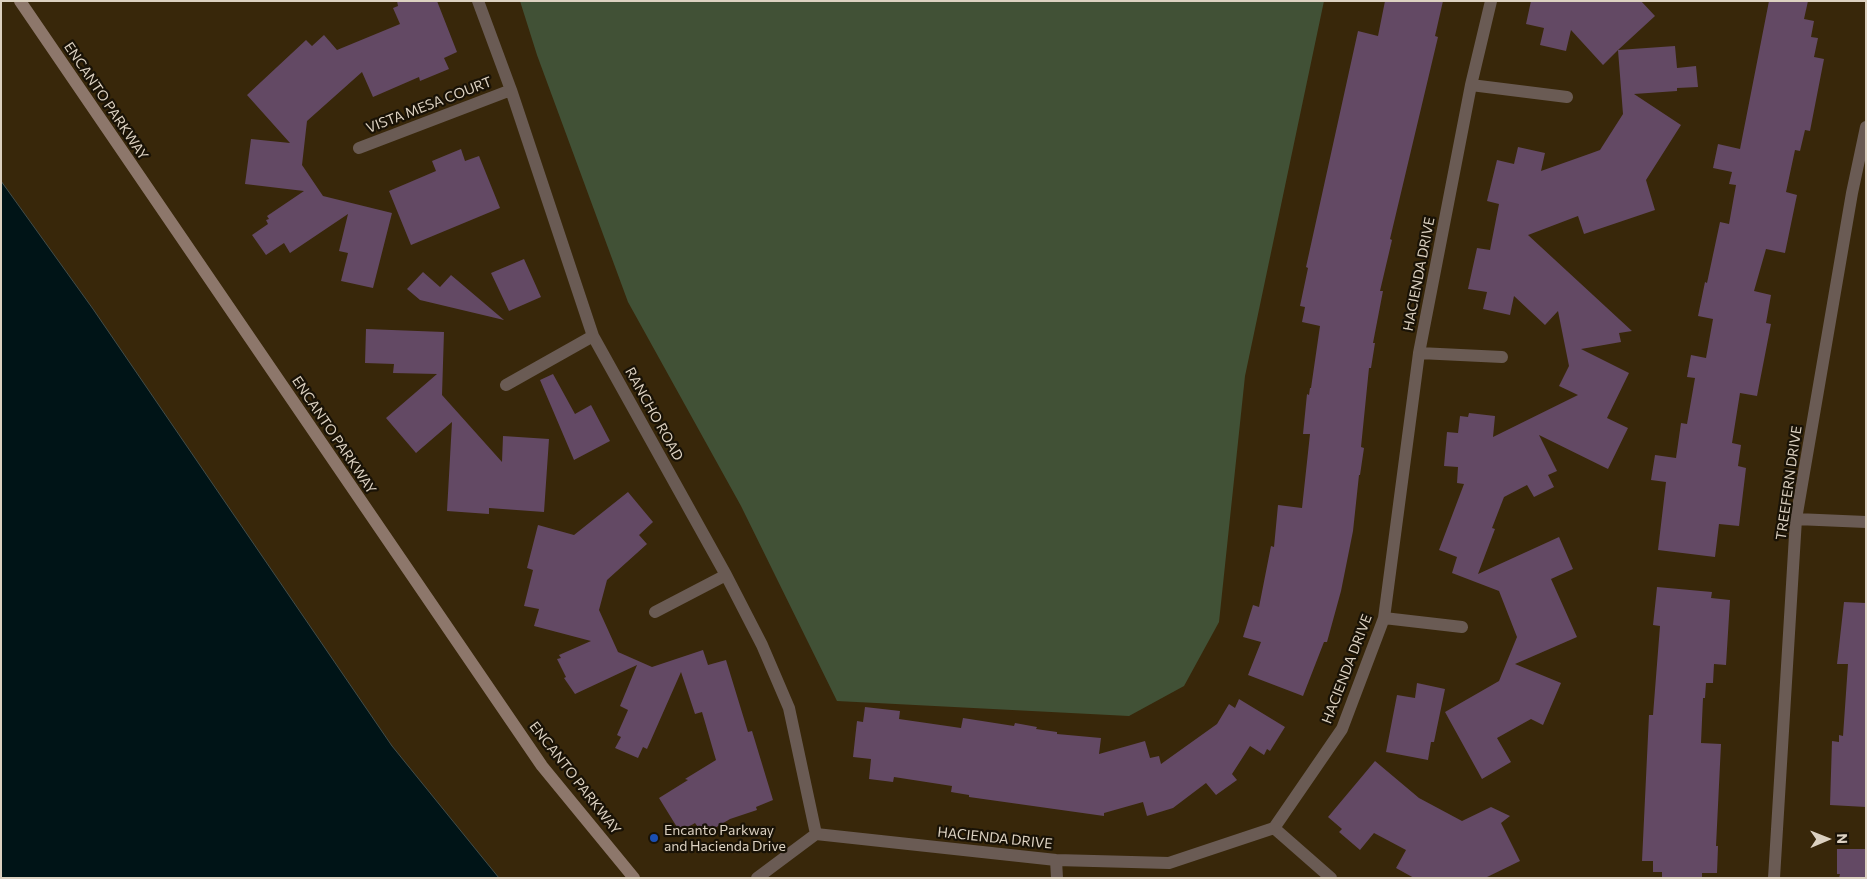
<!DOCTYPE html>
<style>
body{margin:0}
#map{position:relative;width:1867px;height:879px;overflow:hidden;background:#38270a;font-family:Commissioner,sans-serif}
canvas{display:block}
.frame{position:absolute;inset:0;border:2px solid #dcd1c1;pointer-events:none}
.north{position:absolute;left:1802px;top:814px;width:50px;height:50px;-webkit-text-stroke:4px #191206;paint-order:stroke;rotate:89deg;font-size:14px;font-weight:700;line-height:20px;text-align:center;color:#dcd1c1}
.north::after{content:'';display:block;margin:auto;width:18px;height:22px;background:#dcd1c1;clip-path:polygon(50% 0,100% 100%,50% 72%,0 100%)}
</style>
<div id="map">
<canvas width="1867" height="879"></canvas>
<div class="frame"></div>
<div class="north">N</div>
</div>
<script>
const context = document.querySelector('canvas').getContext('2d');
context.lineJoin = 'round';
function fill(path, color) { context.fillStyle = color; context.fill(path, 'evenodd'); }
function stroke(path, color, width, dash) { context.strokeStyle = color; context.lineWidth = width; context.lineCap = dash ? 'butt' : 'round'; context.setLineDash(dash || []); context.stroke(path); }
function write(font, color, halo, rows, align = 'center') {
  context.font = font + ' Commissioner,sans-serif'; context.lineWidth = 4.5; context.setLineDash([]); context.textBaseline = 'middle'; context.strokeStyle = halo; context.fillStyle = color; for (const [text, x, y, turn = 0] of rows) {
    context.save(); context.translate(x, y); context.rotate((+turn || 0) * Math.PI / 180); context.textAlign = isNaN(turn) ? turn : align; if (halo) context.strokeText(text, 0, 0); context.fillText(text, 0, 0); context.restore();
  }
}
fill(new Path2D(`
 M 520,1 L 1324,1 L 1245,376 L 1219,622 L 1184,686 L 1129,716 L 837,701 L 741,506 L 628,302 L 537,55 Z`), '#415136');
const water = new Path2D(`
 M 1,181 L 93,309 L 392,746 L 499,878 L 1,878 Z`);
fill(water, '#001417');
stroke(water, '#424d4a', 1);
fill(new Path2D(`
 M 397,1 L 437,1 L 457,52 L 444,58 L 449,69 L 420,81 L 419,77 L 373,97 L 362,72 L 307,121 L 302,165 L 323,196 L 392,213 L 373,288 L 341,281 L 348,253 L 339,251 L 348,214 L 290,253 L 284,243 L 266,255 L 252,235 L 268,224 L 266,220 L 269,219 L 267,216 L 304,191 L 245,184 L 251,139 L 290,143 L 247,95 L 306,40 L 312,46 L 324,35 L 337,50 L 400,24 L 393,8 L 398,6 Z
 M 1385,1 L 1443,1 L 1435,36 L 1438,37 L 1390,239 L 1392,240 L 1380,291 L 1383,291 L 1373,343 L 1375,343 L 1371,368 L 1369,368 L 1361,447 L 1364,448 L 1360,475 L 1359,475 L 1353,531 L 1341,591 L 1327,642 L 1324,642 L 1303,696 L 1248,675 L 1261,642 L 1243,637 L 1253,605 L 1259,607 L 1271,546 L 1274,547 L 1278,505 L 1302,508 L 1310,434 L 1303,434 L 1307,394 L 1309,395 L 1310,388 L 1311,388 L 1320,326 L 1302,322 L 1305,307 L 1300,306 L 1308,268 L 1306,267 L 1358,31 L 1378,36 Z
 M 1531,1 L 1641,1 L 1655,16 L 1618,50 L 1675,46 L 1677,68 L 1696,66 L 1698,87 L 1677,88 L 1677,91 L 1634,94 L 1681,125 L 1646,180 L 1655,210 L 1584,234 L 1578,216 L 1528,235 L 1632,331 L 1619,333 L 1621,342 L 1581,349 L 1629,373 L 1607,418 L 1628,428 L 1608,469 L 1539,435 L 1557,471 L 1548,475 L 1554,487 L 1534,497 L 1527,485 L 1504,497 L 1492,528 L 1495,529 L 1478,574 L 1559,537 L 1573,569 L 1551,579 L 1577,637 L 1515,664 L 1561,683 L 1543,725 L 1531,719 L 1497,738 L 1511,762 L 1482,779 L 1445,712 L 1499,681 L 1517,637 L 1499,591 L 1452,573 L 1457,557 L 1439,550 L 1464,484 L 1457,483 L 1458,467 L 1444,466 L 1447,432 L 1458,433 L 1460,416 L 1468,417 L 1469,413 L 1495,416 L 1493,437 L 1578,395 L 1559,386 L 1569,366 L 1558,311 L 1545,325 L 1514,296 L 1510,315 L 1483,309 L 1487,292 L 1468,289 L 1477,248 L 1490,250 L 1499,204 L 1487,201 L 1497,160 L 1514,164 L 1518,147 L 1545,153 L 1541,171 L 1589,154 L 1600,150 L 1623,114 L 1618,50 L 1603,65 L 1571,30 L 1566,51 L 1540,45 L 1544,28 L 1526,24 Z
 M 1769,1 L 1808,1 L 1804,19 L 1814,21 L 1811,37 L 1818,38 L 1814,57 L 1824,59 L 1810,131 L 1805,130 L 1800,151 L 1795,150 L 1786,192 L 1797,195 L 1785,253 L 1766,249 L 1754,291 L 1771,295 L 1766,323 L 1771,324 L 1757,396 L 1740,393 L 1732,443 L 1741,445 L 1738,466 L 1746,468 L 1739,526 L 1719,524 L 1715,557 L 1658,550 L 1666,482 L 1651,480 L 1655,455 L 1676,458 L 1681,423 L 1687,424 L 1695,378 L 1687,377 L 1691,355 L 1706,358 L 1713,319 L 1698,316 L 1705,282 L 1707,283 L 1720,222 L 1729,224 L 1736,185 L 1729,184 L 1732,172 L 1713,168 L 1718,144 L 1740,149 Z
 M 461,149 L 465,161 L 479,156 L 500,208 L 411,245 L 389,191 L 436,171 L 432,161 Z
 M 524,259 L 541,297 L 509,311 L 491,273 Z
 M 423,272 L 440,287 L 451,275 L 504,320 L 420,300 L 407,289 Z
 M 366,329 L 444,332 L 442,395 L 502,462 L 503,436 L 549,439 L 544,512 L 489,508 L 489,514 L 447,511 L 452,422 L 416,453 L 386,418 L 437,374 L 393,373 L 394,364 L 365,363 Z
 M 553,374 L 575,414 L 591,405 L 610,441 L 574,460 L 540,380 Z
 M 628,492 L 653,522 L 639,535 L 647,544 L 607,580 L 599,610 L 618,652 L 652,667 L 703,650 L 708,665 L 726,660 L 748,732 L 752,731 L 773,800 L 756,807 L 757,810 L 730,819 L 703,835 L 695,823 L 680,832 L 659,798 L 688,780 L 685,779 L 716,760 L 702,712 L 695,714 L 681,672 L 647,749 L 643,747 L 638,758 L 615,748 L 621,737 L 617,735 L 628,710 L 620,706 L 637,665 L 575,694 L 564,678 L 566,677 L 557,659 L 561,658 L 559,655 L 591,641 L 534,626 L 539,609 L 524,606 L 533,570 L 527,568 L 538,525 L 574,535 Z
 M 1657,587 L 1712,592 L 1711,598 L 1730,600 L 1726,665 L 1714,664 L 1713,683 L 1706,683 L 1705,698 L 1703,698 L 1701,743 L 1721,744 L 1716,846 L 1718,846 L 1717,873 L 1702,873 L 1702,878 L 1662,878 L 1662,872 L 1653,872 L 1653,861 L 1642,861 L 1649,715 L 1653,715 L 1660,626 L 1653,625 Z
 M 1844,602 L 1866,603 L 1866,807 L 1830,805 L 1832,741 L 1839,742 L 1839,735 L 1843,736 L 1848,664 L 1837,664 Z
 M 1417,683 L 1445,689 L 1434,742 L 1431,742 L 1428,760 L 1386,752 L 1397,695 L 1415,698 Z
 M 1239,699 L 1285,727 L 1270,751 L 1267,749 L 1264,755 L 1250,746 L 1232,774 L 1237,780 L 1216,795 L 1206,783 L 1173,808 L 1147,816 L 1143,802 L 1104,813 L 1104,816 L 969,797 L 969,795 L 951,792 L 952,786 L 894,777 L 893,782 L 869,779 L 871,759 L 853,757 L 857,721 L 863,722 L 865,707 L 900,711 L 899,719 L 961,728 L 963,718 L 1014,726 L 1015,723 L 1037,727 L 1036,729 L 1057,732 L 1057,734 L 1101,738 L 1099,754 L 1145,741 L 1150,758 L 1159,756 L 1161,764 L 1217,724 L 1229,704 L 1235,708 Z
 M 1375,761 L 1419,798 L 1462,821 L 1491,807 L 1510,816 L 1501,823 L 1520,861 L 1485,878 L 1414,878 L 1396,868 L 1406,850 L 1374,833 L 1360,850 L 1339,832 L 1342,829 L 1328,817 Z
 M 1837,849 L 1866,849 L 1866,878 L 1839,878 L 1840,874 L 1837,874 Z`), '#634964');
stroke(new Path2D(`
 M 478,1 L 511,90 L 593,336 L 726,575 L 762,645 L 789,708 L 816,834
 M 1471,85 L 1567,97
 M 359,148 L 511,90
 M 1419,353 L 1502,357
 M 506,385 L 593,336
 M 1796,519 L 1866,522
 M 655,612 L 726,575
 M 1384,618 L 1462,627
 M 1274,828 L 1331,878
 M 1056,860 L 1057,878
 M 757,878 L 816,834 L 1056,860 L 1169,863 L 1274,828 L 1342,729 L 1384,618 L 1419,353 L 1471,85 L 1491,1
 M 1774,878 L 1796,519 L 1852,193 L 1866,127`), '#6a5b54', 12);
stroke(new Path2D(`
 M 20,1 L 542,766 L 634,878`), '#8d776b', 12);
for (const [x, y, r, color] of [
 [654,838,5,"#1a4fb4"]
]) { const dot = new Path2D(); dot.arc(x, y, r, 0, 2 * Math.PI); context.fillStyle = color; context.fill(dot); stroke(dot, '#191206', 2); }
write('14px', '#dcd1c1', '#191206', [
 ["ENCANTO PARKWAY",106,101,56],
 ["VISTA MESA COURT",429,105,-21],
 ["HACIENDA DRIVE",1419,274,-79],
 ["RANCHO ROAD",654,414,61],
 ["ENCANTO PARKWAY",334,435,56],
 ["TREEFERN DRIVE",1789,483,-82],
 ["HACIENDA DRIVE",1347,669,-69],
 ["ENCANTO PARKWAY",575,778,52],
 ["HACIENDA DRIVE",995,838,6]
]);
write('14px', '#dcd1c1', '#191206', [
 ["Encanto Parkway",664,830],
 ["and Hacienda Drive",664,846]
], 'left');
</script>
